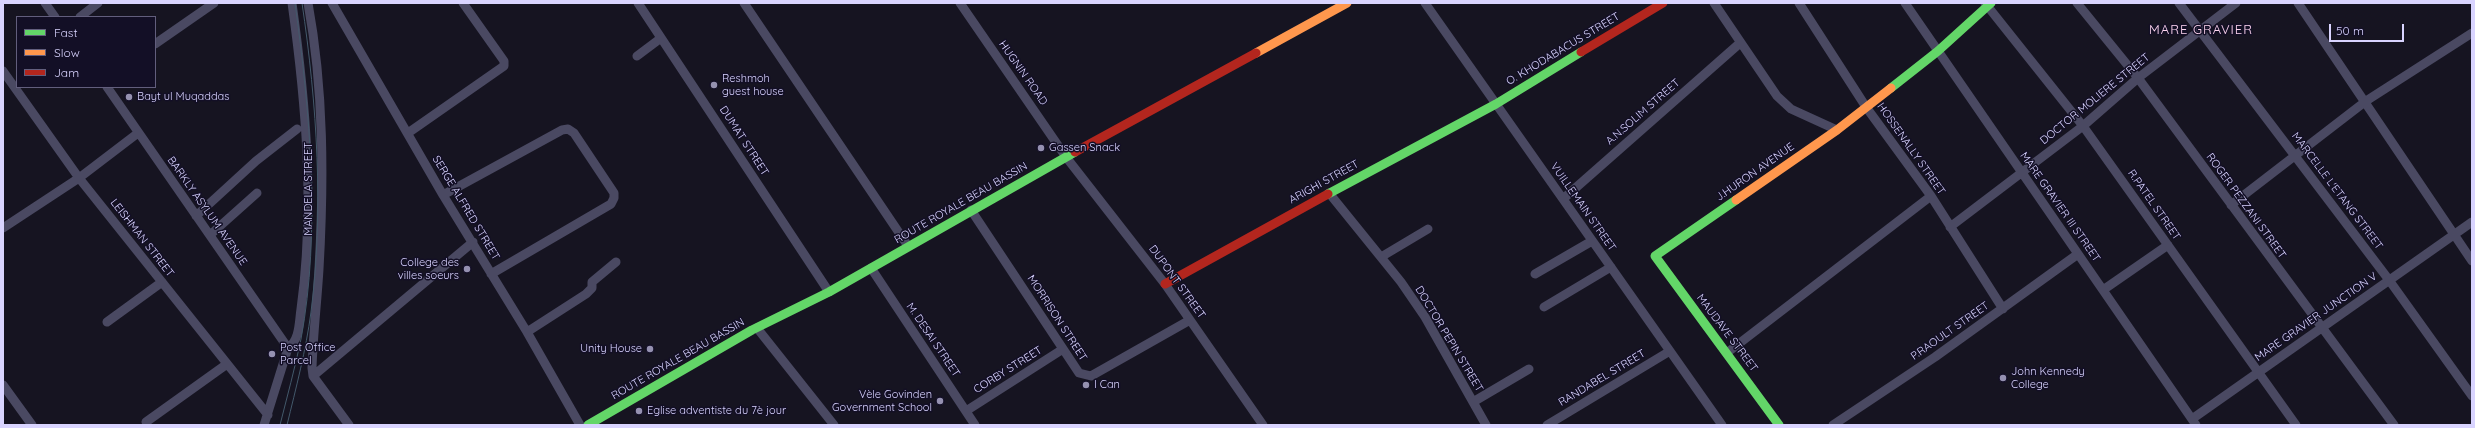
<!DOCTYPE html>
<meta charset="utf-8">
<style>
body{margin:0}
#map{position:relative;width:2475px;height:428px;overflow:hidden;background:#161421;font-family:Quicksand,sans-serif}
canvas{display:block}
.frame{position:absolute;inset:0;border:4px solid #d9d4ff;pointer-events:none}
.legend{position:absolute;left:16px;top:16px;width:140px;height:72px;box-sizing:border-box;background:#130f26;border:1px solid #625e7d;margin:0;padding:5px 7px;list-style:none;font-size:12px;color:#d9d4ff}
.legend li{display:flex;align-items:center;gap:8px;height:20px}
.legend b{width:20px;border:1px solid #625e7d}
.scale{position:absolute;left:2329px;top:24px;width:75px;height:18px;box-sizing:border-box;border:2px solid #d9d4ff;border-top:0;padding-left:5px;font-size:12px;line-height:14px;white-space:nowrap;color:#d9d4ff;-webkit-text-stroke:3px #130f26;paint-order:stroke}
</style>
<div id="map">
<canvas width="2475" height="428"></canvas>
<div class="frame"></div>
<ul class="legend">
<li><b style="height:5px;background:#63d668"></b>Fast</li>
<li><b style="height:5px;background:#ff974d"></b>Slow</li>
<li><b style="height:5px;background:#b3261e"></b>Jam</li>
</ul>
<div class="scale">50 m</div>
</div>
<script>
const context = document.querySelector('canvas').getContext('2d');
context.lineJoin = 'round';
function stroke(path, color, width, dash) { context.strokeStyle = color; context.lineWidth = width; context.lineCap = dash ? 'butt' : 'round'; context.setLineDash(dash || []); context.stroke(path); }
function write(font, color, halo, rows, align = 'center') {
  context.font = font + ' Quicksand,sans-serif'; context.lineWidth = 3; context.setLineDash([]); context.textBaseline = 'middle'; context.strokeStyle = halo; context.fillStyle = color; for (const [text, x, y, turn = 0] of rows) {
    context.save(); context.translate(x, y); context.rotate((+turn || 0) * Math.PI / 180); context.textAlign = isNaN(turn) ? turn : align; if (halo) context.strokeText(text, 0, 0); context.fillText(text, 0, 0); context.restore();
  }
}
stroke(new Path2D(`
 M 45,3 L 55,17
 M 308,3 C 324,90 324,180 319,269 C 317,302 313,335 312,368 L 313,376 L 349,425
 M 332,3 L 443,195 L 527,332 L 580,425
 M 638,3 L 829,292
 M 744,3 L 908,246
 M 960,3 L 1066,157 L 1165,284 L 1263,425
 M 1425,3 L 1722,425
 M 1714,3 L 1777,96 L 1791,109 L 1837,130
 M 1799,3 L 1866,107 L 1931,196 L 2003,309
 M 1905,3 L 2196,425
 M 1985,3 L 2083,126 L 2296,425
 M 2077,3 L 2138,78 L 2394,425
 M 2179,3 L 2389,280 L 2472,396
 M 2298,3 L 2472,261
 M 80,17 L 98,3
 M 155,44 L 214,3
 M 637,56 L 661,38
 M 3,71 L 79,178 L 268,415
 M 107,87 L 288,348
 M 408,133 L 504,66 L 504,61 L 463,3
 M 1329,193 L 1401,282 L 1425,317 L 1486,425
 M 443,195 L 562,130 L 568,129 L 574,133 L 614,193 L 614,198 L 611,204 L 491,274
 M 1563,199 L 1740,43
 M 2231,205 L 2366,101 L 2472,33
 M 971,210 L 1079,373 L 1091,376 L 1190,320
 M 196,216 L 256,161 L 297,129
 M 1950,227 L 2083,126 L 2138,78 L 2236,3
 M 3,228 L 79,178 L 138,133
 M 210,235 L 257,193
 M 1381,257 L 1428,229
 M 871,268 L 975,425
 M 1535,274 L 1592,241
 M 2103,290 L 2168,245
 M 1544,307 L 1611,267
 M 107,322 L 162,282
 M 757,328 L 834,425
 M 527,332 L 586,294 L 592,288 L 592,282 L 616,262
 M 288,348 C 300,340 299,322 301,309 C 315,208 306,103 292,3
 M 1728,352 L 1931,196
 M 313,376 L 473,242
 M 3,385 L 32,425
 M 1473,402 L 1529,369
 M 966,411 L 1063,349
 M 2192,419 L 2472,222
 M 146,422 L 227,364
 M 264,425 L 288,348
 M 1547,425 L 1670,351
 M 1833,425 L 1935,357 L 2078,254`), '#4a4962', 9);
stroke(new Path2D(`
 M 1891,88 L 1938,51 L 1991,3
 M 1328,194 L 1496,104 L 1581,52
 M 1736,200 L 1655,256 L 1779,425
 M 588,425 L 752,330 L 829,292 L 1075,152`), '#63d668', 9);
stroke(new Path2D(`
 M 1256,53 L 1347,3
 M 1736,200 L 1837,130 L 1891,88`), '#ff974d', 9);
stroke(new Path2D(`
 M 1581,52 L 1663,3
 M 1075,152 L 1256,53
 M 1165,284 L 1328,194`), '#b3261e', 9);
stroke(new Path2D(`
 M 280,425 C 287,397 295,368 301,339 C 321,232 310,111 295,3
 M 287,425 C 296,388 306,350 311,312 C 324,211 317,104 302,3`), '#43596b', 1);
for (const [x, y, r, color] of [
 [714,85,4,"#9591b1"],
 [129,97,4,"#9591b1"],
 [1041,148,4,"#9591b1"],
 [467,269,4,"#9591b1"],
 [650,349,4,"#9591b1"],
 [272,354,4,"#9591b1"],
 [2003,378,4,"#9591b1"],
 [1086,385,4,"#9591b1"],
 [940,401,4,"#9591b1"],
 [639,411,4,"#9591b1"]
]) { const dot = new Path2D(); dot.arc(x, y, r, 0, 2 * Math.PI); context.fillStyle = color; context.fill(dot); stroke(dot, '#130f26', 1.5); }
write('11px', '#d9d4ff', '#130f26', [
 ["O. KHODABACUS STREET",1563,49,-31],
 ["HUGNIN ROAD",1023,73,55],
 ["DOCTOR MOLIERE STREET",2095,99,-39],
 ["A.N.SOLIM STREET",1643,112,-41],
 ["DUMAT STREET",744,141,57],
 ["HOSSENALLY STREET",1911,149,55],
 ["J.HURON AVENUE",1755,172,-35],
 ["ARIGHI STREET",1324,182,-29],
 ["MANDELA STREET",309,189,-90],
 ["MARCELLE L'ETANG STREET",2337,191,53],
 ["ROUTE ROYALE BEAU BASSIN",961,203,-30],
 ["R.PATEL STREET",2154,205,55],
 ["ROGER PEZZANI STREET",2246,206,54],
 ["VUILLEMAIN STREET",1583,207,55],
 ["MARE GRAVIER III STREET",2060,207,55],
 ["SERGE ALFRED STREET",466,208,59],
 ["BARKLY ASYLUM AVENUE",207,211,55],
 ["LEISHMAN STREET",142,238,52],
 ["DUPONT STREET",1177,282,54],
 ["MARE GRAVIER JUNCTION V",2316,317,-35],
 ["MORRISON STREET",1057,318,57],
 ["P.RAOULT STREET",1950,331,-35],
 ["MAUDAVE STREET",1727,333,53],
 ["DOCTOR PEPIN STREET",1449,339,59],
 ["M. DESAI STREET",933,340,56],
 ["ROUTE ROYALE BEAU BASSIN",678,359,-30],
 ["CORBY STREET",1008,370,-32],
 ["RANDABEL STREET",1602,378,-31]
]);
write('11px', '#d9d4ff', '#130f26', [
 ["Reshmoh",722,79],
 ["guest house",722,92],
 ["Bayt ul Muqaddas",137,97],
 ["Gassen Snack",1049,148],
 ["College des",459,263,"right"],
 ["villes soeurs",459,276,"right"],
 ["Post Office",280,348],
 ["Parcel",280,361],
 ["Unity House",642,349,"right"],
 ["John Kennedy",2011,372],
 ["College",2011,385],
 ["I Can",1094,385],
 ["Vèle Govinden",932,395,"right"],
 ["Government School",932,408,"right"],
 ["Eglise adventiste du 7è jour",647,411]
], 'left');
context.letterSpacing = '1px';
write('13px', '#ffd6f0', '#130f26', [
 ["MARE GRAVIER",2201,30]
]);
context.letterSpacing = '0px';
</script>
